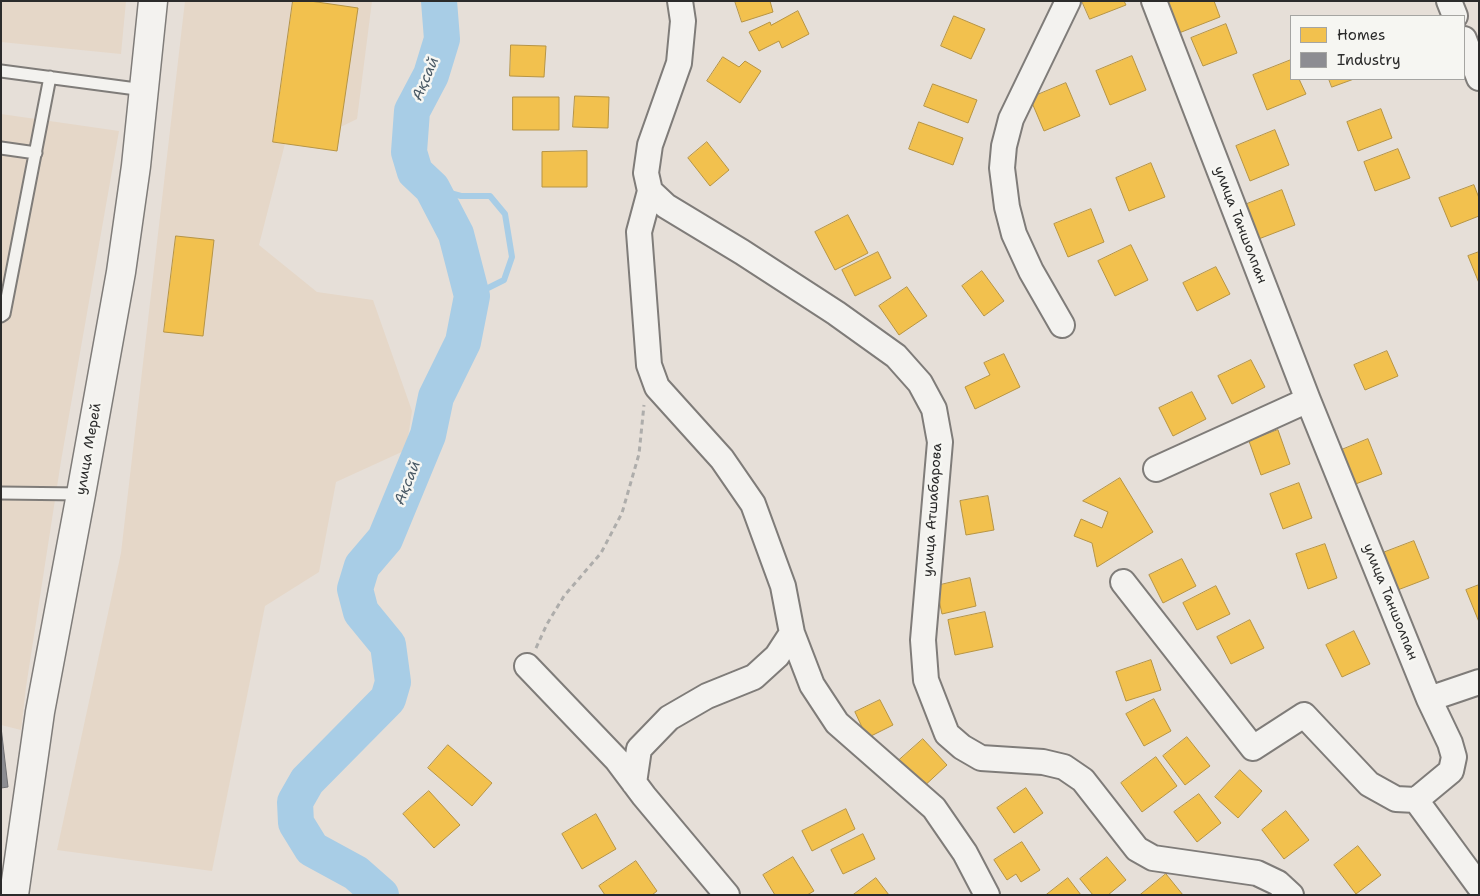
<!DOCTYPE html>
<meta charset="utf-8">
<style>
body{margin:0}
#map{position:relative;width:1480px;height:896px;overflow:hidden;background:#e6dfd8;font-family:"Shantell Sans",sans-serif}
canvas{display:block}
.frame{position:absolute;inset:0;border:2px solid #2b2b2b;pointer-events:none}
.legend{position:absolute;left:1290px;top:15px;width:175px;height:65px;box-sizing:border-box;background:#f6f6f2;border:1px solid #a5a5a2;margin:0;padding:6px 9px;list-style:none;font-size:15px;color:#2b2b2b}
.legend li{display:flex;align-items:center;gap:10px;height:25px}
.legend b{width:25px;border:1px solid #a5a5a2}
</style>
<div id="map">
<canvas width="1480" height="896"></canvas>
<div class="frame"></div>
<ul class="legend">
<li><b style="height:14px;background:#f2c14e"></b>Homes</li>
<li><b style="height:14px;background:#8d8d92"></b>Industry</li>
</ul>
</div>
<script>
const context = document.querySelector('canvas').getContext('2d');
context.lineJoin = 'round';
function fill(path, color) { context.fillStyle = color; context.fill(path, 'evenodd'); }
function stroke(path, color, width, dash) { context.strokeStyle = color; context.lineWidth = width; context.lineCap = dash ? 'butt' : 'round'; context.setLineDash(dash || []); context.stroke(path); }
function write(font, color, halo, rows, align = 'center') {
  context.font = font + ' "Shantell Sans",sans-serif'; context.lineWidth = 5; context.setLineDash([]); context.textBaseline = 'middle'; context.strokeStyle = halo; context.fillStyle = color; for (const [text, x, y, turn = 0] of rows) {
    context.save(); context.translate(x, y); context.rotate((+turn || 0) * Math.PI / 180); context.textAlign = isNaN(turn) ? turn : align; if (halo) context.strokeText(text, 0, 0); context.fillText(text, 0, 0); context.restore();
  }
}
fill(new Path2D(`
 M 1,1 L 126,1 L 121,54 L 1,42 Z
 M 185,1 L 372,1 L 357,119 L 320,137 L 288,132 L 259,245 L 317,292 L 373,300 L 412,411 L 406,450 L 336,482 L 319,572 L 265,606 L 212,871 L 57,850 L 121,553 Z
 M 1,114 L 119,131 L 61,461 L 26,687 L 21,730 L 1,725 Z`), '#e5d7c8');
const homes = new Path2D(`
 M 293,1 L 310,1 L 358,8 L 337,151 L 273,142 Z
 M 735,1 L 770,1 L 773,12 L 742,22 Z
 M 1082,1 L 1124,1 L 1126,5 L 1090,19 Z
 M 1167,1 L 1214,1 L 1220,17 L 1179,33 Z
 M 798,11 L 809,34 L 782,48 L 779,41 L 759,51 L 749,32 L 770,22 L 771,25 Z
 M 954,16 L 985,29 L 971,59 L 941,46 Z
 M 1226,24 L 1237,53 L 1203,66 L 1191,38 Z
 M 511,45 L 546,46 L 544,77 L 510,76 Z
 M 1132,56 L 1146,90 L 1110,105 L 1096,71 Z
 M 723,57 L 739,67 L 745,61 L 761,71 L 740,103 L 707,81 Z
 M 1291,60 L 1291,79 L 1299,79 L 1306,94 L 1267,110 L 1253,75 Z
 M 1329,79 L 1354,79 L 1332,87 Z
 M 1066,83 L 1080,116 L 1044,131 L 1030,98 Z
 M 933,84 L 977,100 L 968,123 L 924,106 Z
 M 575,96 L 609,97 L 608,128 L 573,127 Z
 M 513,97 L 559,97 L 559,130 L 513,130 Z
 M 1381,109 L 1392,138 L 1358,151 L 1347,122 Z
 M 919,122 L 963,138 L 953,165 L 909,149 Z
 M 1275,130 L 1289,165 L 1250,181 L 1236,146 Z
 M 707,142 L 729,170 L 710,186 L 688,158 Z
 M 1398,149 L 1410,178 L 1375,191 L 1364,162 Z
 M 587,151 L 587,187 L 542,187 L 542,152 Z
 M 1151,163 L 1165,197 L 1129,211 L 1116,178 Z
 M 1474,185 L 1479,198 L 1479,216 L 1451,227 L 1439,198 Z
 M 1282,190 L 1295,225 L 1256,240 L 1242,206 Z
 M 1091,209 L 1104,242 L 1068,257 L 1054,224 Z
 M 848,215 L 868,253 L 835,270 L 815,232 Z
 M 176,236 L 214,240 L 203,336 L 164,332 Z
 M 1131,245 L 1148,280 L 1115,296 L 1098,261 Z
 M 878,252 L 891,278 L 855,296 L 842,270 Z
 M 1479,252 L 1479,283 L 1468,256 Z
 M 1216,267 L 1230,294 L 1197,311 L 1183,283 Z
 M 982,271 L 1004,301 L 984,316 L 962,286 Z
 M 907,287 L 927,316 L 899,335 L 879,306 Z
 M 1387,351 L 1398,376 L 1365,390 L 1354,365 Z
 M 1004,354 L 1020,387 L 975,409 L 965,387 L 990,375 L 984,363 Z
 M 1251,360 L 1265,387 L 1232,404 L 1218,376 Z
 M 1192,392 L 1206,419 L 1173,436 L 1159,408 Z
 M 1278,430 L 1290,464 L 1261,475 L 1249,441 Z
 M 1368,439 L 1382,474 L 1353,485 L 1339,451 Z
 M 1120,478 L 1153,532 L 1097,567 L 1092,543 L 1074,536 L 1081,519 L 1102,528 L 1108,512 L 1083,501 Z
 M 1299,483 L 1312,518 L 1283,529 L 1270,494 Z
 M 988,496 L 994,530 L 966,535 L 960,501 Z
 M 1414,541 L 1429,578 L 1395,591 L 1380,554 Z
 M 1325,544 L 1337,578 L 1308,589 L 1296,554 Z
 M 1182,559 L 1196,586 L 1163,603 L 1149,575 Z
 M 970,578 L 976,606 L 942,614 L 936,586 Z
 M 1479,585 L 1479,622 L 1466,590 Z
 M 1216,586 L 1230,614 L 1197,630 L 1183,603 Z
 M 985,612 L 993,647 L 955,655 L 948,620 Z
 M 1250,620 L 1264,648 L 1231,664 L 1217,637 Z
 M 1354,631 L 1370,664 L 1342,677 L 1326,645 Z
 M 1151,660 L 1161,690 L 1126,701 L 1116,672 Z
 M 1154,699 L 1171,731 L 1144,746 L 1126,714 Z
 M 880,700 L 893,725 L 867,738 L 855,712 Z
 M 1187,737 L 1210,766 L 1185,785 L 1163,756 Z
 M 923,739 L 947,765 L 921,789 L 897,762 Z
 M 448,745 L 492,783 L 472,806 L 428,768 Z
 M 1156,757 L 1177,786 L 1142,812 L 1121,783 Z
 M 1240,770 L 1262,791 L 1238,818 L 1215,797 Z
 M 1026,788 L 1043,813 L 1014,833 L 997,808 Z
 M 429,791 L 460,825 L 434,848 L 403,814 Z
 M 1199,794 L 1221,823 L 1197,842 L 1174,812 Z
 M 846,809 L 855,829 L 812,851 L 802,831 Z
 M 1286,811 L 1309,840 L 1284,859 L 1262,830 Z
 M 596,814 L 616,849 L 582,869 L 562,834 Z
 M 863,834 L 875,859 L 843,874 L 831,850 Z
 M 1022,842 L 1040,870 L 1021,882 L 1016,874 L 1007,880 L 994,860 Z
 M 1358,846 L 1381,875 L 1356,894 L 1334,865 Z
 M 793,857 L 814,891 L 807,895 L 775,895 L 763,875 Z
 M 1107,857 L 1126,880 L 1108,895 L 1093,895 L 1080,879 Z
 M 636,861 L 657,891 L 652,895 L 605,895 L 599,886 Z
 M 1166,874 L 1183,895 L 1140,895 Z
 M 876,878 L 889,895 L 853,895 Z
 M 1068,878 L 1081,895 L 1046,895 Z`);
fill(homes, '#f2c14e');
stroke(homes, '#b69444', 1);
const industry = new Path2D(`
 M 1,727 L 8,787 L 1,788 Z`);
fill(industry, '#8d8d92');
stroke(industry, '#707073', 1);
stroke(new Path2D(`
 M 432,188 L 461,196 L 490,196 L 505,214 L 512,257 L 504,280 L 472,296`), '#a8cde6', 6);
stroke(new Path2D(`
 M 381,895 L 356,873 L 312,849 L 296,823 L 295,802 L 307,781 L 388,699 L 393,682 L 388,645 L 361,612 L 355,589 L 362,566 L 385,539 L 428,435 L 436,397 L 463,342 L 472,296 L 456,234 L 432,188 L 415,172 L 409,152 L 412,111 L 431,75 L 442,39 L 439,1`), '#a8cde6', 36);
const lane = new Path2D(`
 M 1,71 L 144,90
 M 1,148 L 36,153
 M 1,316 L 4,314 L 50,77
 M 1,493 L 81,494`);
const street = new Path2D(`
 M 680,1 L 683,21 L 679,63 L 650,145 L 646,173 L 650,191 L 666,206 L 742,252 L 836,313 L 896,356 L 920,383 L 934,409 L 940,442 L 923,640 L 926,680 L 947,734 L 962,747 L 981,758 L 1043,762 L 1064,767 L 1083,780 L 1137,849 L 1153,858 L 1257,873 L 1278,883 L 1291,895
 M 1449,1 L 1455,16
 M 1464,39 L 1479,78
 M 650,191 L 639,232 L 649,365 L 657,387 L 722,459 L 753,504 L 783,586 L 792,633 L 812,685 L 837,723 L 934,808 L 965,853 L 987,895
 M 1062,325 L 1031,271 L 1014,234 L 1007,207 L 1002,168 L 1004,146 L 1011,119 L 1068,1
 M 1156,469 L 1308,400
 M 1123,582 L 1253,748 L 1304,715 L 1369,784 L 1396,799 L 1416,800 L 1451,771 L 1454,757 L 1450,743 L 1429,699 L 1308,400 L 1154,1
 M 527,666 L 617,760 L 644,796 L 727,895
 M 1429,699 L 1479,682
 M 634,783 L 639,749 L 669,718 L 707,696 L 754,677 L 777,656 L 792,633
 M 1416,800 L 1479,886`);
const secondary = new Path2D(`
 M 14,895 L 40,712 L 81,494 L 121,272 L 136,166 L 153,1`);
stroke(lane, '#7f7c79', 15);
stroke(street, '#7f7c79', 28);
stroke(secondary, '#7f7c79', 31);
stroke(new Path2D(`
 M 536,648 L 547,624 L 564,596 L 601,553 L 622,513 L 639,454 L 644,405`), '#aeadab', 3, [5, 4]);
stroke(lane, '#f3f2ef', 11);
stroke(street, '#f3f2ef', 24);
stroke(secondary, '#f3f2ef', 28);
write('14px', '#2b2b2b', '#f6f6f2', [
 ["улица Таншолпан",1240,225,69],
 ["улица Мерей",89,449,-80],
 ["улица Атшабарова",933,510,-86],
 ["улица Таншолпан",1390,602,68]
]);
write('italic 15px', '#495965', '#f6f6f2', [
 ["Ақсай",426,79,-67],
 ["Ақсай",408,483,-68]
]);
</script>
